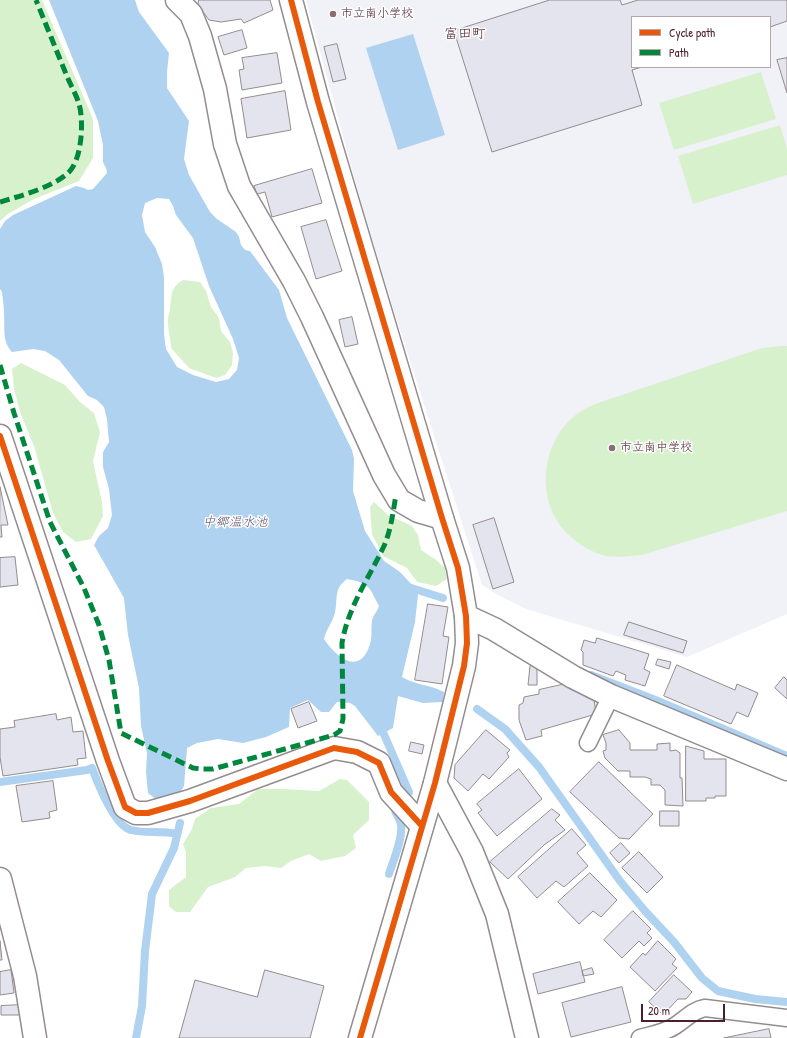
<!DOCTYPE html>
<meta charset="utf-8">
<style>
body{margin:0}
#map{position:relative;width:787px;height:1038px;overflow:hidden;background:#fff;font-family:"Patrick Hand",sans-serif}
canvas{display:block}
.legend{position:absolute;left:631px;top:16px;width:140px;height:52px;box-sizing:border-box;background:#fff;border:1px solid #b7a5aa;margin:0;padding:5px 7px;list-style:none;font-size:12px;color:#4a1f2b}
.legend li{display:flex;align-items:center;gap:8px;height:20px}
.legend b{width:20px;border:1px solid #b7a5aa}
.scale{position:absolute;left:641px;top:1004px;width:84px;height:18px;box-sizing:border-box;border:2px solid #4a1f2b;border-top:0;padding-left:5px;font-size:12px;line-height:14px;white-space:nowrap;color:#4a1f2b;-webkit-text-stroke:3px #fff;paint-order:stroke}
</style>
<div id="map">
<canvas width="787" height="1038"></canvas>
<ul class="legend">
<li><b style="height:5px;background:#e8590c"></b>Cycle path</li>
<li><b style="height:5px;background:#00873e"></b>Path</li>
</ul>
<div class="scale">20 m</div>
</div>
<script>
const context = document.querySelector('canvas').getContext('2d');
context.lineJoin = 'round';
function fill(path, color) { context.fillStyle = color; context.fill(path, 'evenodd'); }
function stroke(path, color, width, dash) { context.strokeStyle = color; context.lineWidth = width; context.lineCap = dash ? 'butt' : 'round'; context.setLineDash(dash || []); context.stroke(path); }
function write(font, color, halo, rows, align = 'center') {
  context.font = font + ' "Patrick Hand","Klee One",sans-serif'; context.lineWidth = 3; context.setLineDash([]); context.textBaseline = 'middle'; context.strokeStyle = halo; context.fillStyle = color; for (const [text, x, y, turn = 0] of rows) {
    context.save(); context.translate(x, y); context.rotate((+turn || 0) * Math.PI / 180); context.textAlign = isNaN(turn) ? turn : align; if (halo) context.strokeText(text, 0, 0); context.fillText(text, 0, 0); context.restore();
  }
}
fill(new Path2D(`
 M 306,0 L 787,0 L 787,614 L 687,657 L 526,609 L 498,595 L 482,585 L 394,311 L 357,188 ZM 632,17 L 770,17 L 770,67 L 632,67 Z`), '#f1f1f8');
fill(new Path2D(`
 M 0,0 L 42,0 L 93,119 L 93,158 L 79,181 L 34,199 L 8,214 L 0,221 Z
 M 761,72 L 776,119 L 674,150 L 659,103 Z
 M 780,125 L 787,148 L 787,175 L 693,204 L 678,156 Z
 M 183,280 L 200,282 L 206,291 L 211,307 L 219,318 L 221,331 L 230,342 L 233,353 L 232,365 L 225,375 L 216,378 L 189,368 L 171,348 C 171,339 168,332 168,323 C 167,319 169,315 170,310 C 172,297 169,288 183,280 Z
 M 781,346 L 787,346 L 787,511 L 642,555 C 630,556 619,558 606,556 C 593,553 581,546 571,537 C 538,509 538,455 567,423 C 575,414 584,409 595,404 L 762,348 Z
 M 21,363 L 65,385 L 80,402 L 94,413 L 100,432 L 93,461 L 102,502 L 103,516 L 91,539 L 76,542 L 63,532 L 53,513 L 34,446 L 20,412 L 14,389 L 12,369 Z
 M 374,502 L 388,515 L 412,526 L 418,535 L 421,550 L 435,559 L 445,568 L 447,579 L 436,586 L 417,582 L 407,568 L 383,556 L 372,534 L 370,507 Z
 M 340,779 L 347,780 L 369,802 L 369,820 L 353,835 L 356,848 L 345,856 L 321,861 L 309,854 L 291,861 L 281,868 L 265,866 L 246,868 L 235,877 L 208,887 L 190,912 L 176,912 L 169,906 L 169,890 L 186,877 L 186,852 L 183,844 L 192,829 L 195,819 L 211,808 L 239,804 L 258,789 L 284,789 L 319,791 Z`), '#d8f1cd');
fill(new Path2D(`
 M 49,0 L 135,0 L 139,12 L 169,53 L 167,72 L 167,88 L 189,121 L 184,159 L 189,175 L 210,212 L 217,219 L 236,232 L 239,237 L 241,245 L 245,250 L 250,251 L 279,290 L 287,318 L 352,450 L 354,459 L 353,491 L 365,531 L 384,561 L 400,572 L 413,586 L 418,595 L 415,622 L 402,677 C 416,685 431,685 444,692 L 443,702 L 423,703 L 398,696 L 393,728 L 378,736 L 355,706 L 350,703 L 337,702 L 329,712 L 321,712 L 308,700 L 290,708 L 289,727 L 266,737 L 243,743 L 218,739 L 197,743 L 187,748 L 184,786 L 180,793 L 157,800 L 148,793 L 146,772 L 147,753 L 141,726 L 139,688 L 128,635 L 124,598 L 94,545 L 99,536 L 108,528 L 112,515 L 109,489 L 103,467 L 103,452 L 109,442 L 107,419 L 104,407 L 97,400 L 88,396 L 59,360 L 45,351 L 33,349 L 12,352 C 2,341 5,329 4,315 C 4,308 3,300 2,292 L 0,289 L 0,229 L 5,221 L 13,215 L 76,186 L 84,188 L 88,190 L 93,189 L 107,173 L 106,168 L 103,162 L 103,145 L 98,121 ZM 157,198 L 169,199 L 173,206 L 176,215 L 193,238 L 209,286 L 233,339 L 239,358 L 237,370 L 229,379 L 216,382 L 193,375 L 177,367 L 166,349 L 164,334 L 164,277 L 162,264 L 155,247 L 145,232 L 142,215 L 145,203 ZM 347,579 C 370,583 369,587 379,606 C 378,610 375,613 373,617 C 370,625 373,636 370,644 C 360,677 336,657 324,639 C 326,630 331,624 334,616 C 339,602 332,589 347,579 Z
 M 413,34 L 445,135 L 398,150 L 366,48 Z`), '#aed2ef');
stroke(new Path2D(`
 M 405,586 L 443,598
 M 591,675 L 658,701 L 787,756
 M 477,709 L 505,729 L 539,767 L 620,881 L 645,911 L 674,942 L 702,978 L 718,991 L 755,999 L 787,1002
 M 379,723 L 409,792
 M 0,782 L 87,770 L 92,768 C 98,784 114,826 131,830 C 146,834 162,830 177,834
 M 389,874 C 393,861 403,839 401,825 C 400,817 393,813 395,805
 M 136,1038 L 142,1006 L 145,951 L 152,894 L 174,848 L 180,823`), '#aed2ef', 8);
const building = new Path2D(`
 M 199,0 L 270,0 L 273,10 L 244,23 L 241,19 L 221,22 L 209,20 L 198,5 Z
 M 550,0 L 620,0 L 622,5 L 638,0 L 787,0 L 787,21 L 770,27 L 770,17 L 632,17 L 632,67 L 642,67 L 632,70 L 642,105 L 492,152 L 454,31 Z
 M 242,30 L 247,48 L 224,55 L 218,37 Z
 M 337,44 L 346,79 L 333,82 L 324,47 Z
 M 277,53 L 282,83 L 242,90 L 239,70 L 244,69 L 242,58 Z
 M 787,58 L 787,93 L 777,60 Z
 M 285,91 L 291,130 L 247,138 L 241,99 Z
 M 312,169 L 322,203 L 272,217 L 265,192 L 257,194 L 254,186 Z
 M 326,220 L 342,271 L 316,279 L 301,227 Z
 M 352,317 L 358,344 L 345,347 L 339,320 Z
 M 0,487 L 8,525 L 1,525 L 2,537 L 0,537 Z
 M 494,518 L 514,582 L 493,589 L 473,525 Z
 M 15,557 L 18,585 L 0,587 L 0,558 Z
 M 428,604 L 448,607 L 443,636 L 449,637 L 442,684 L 415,680 Z
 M 629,622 L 687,641 L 683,653 L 624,635 Z
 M 597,638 L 649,654 L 644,669 L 650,672 L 645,686 L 625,680 L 626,675 L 616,671 L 613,676 L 583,665 L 583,652 L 581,650 L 584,640 L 595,643 Z
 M 658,659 L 671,662 L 669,669 L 656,665 Z
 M 537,665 L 537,685 L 528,685 L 530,666 Z
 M 677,665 L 735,690 L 737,684 L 758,693 L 748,717 L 737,712 L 731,724 L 664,696 Z
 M 784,677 L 787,680 L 787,699 L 775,688 Z
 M 565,684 L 594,699 L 596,714 L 541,730 L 542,736 L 526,740 L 519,720 L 519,705 L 523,703 L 524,697 L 539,694 L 539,690 Z
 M 309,702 L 317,721 L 298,728 L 291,709 Z
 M 56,714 L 57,720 L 71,717 L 73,732 L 83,731 L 86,758 L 77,759 L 78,765 L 3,776 L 0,757 L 0,729 L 15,727 L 14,721 Z
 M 486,730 L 510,750 L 507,753 L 509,757 L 489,779 L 483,774 L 468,791 L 454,778 L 455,765 Z
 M 619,730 L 630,743 L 630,750 L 657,750 L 657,744 L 670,743 L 670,751 L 676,750 L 680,753 L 680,778 L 682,778 L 683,806 L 665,805 L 665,790 L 660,785 L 651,785 L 651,779 L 645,777 L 630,777 L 630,771 L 618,771 L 605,758 L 603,751 L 606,750 L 606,743 L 603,735 Z
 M 411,742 L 424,745 L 422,754 L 409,751 Z
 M 686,746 L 704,751 L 704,759 L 726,759 L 726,796 L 715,796 L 715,798 L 706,798 L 706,801 L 686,801 Z
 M 599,762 L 653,814 L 629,839 L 619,838 L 570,792 Z
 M 519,769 L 542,799 L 497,836 L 478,813 L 482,810 L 477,804 Z
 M 53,781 L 57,810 L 49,812 L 50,818 L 22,822 L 16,786 Z
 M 552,809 L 560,815 L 555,820 L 565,830 L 544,845 L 508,879 L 490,862 Z
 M 660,811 L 679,811 L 679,826 L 660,826 Z
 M 572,829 L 586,845 L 577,853 L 588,866 L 564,887 L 556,881 L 537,898 L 518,877 Z
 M 621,843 L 630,853 L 619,863 L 610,853 Z
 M 639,852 L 663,877 L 647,893 L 622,868 Z
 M 590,873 L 617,900 L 601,917 L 593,911 L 579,924 L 558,902 Z
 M 633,911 L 651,929 L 647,933 L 652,938 L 644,946 L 639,941 L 622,958 L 604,940 Z
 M 0,941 L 2,960 L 0,960 Z
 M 658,941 L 676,959 L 672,964 L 677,968 L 655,991 L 630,967 L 643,953 L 645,955 Z
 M 580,962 L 585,982 L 538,994 L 533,974 Z
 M 592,968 L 594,974 L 583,976 L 582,971 Z
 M 11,970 L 14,993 L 0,995 L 0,972 Z
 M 265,970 L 324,986 L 310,1038 L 179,1038 L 195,980 L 257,997 Z
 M 674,975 L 692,992 L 686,999 L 678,999 L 663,1015 L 649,1002 Z
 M 622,987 L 631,1022 L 571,1037 L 562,1003 Z
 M 20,1005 L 21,1015 L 1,1015 L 1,1006 Z
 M 769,1029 L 771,1038 L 724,1038 Z`);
fill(building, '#e3e4ed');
stroke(building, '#948c8e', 1);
const service = new Path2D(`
 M 588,743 L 611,696
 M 640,1038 C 651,1035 663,1033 673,1027 C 685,1020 692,1010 705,1008 L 787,1018`);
const minor = new Path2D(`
 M 177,0 L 191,14 L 200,36 L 215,89 L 225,144 L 239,186 L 294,281 L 312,317 L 384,475 L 399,500 L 418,511 L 442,518
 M 0,436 L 108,761 L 125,807 L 136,813 L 148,813 L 190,801 L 334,748 L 357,752 L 379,763 L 391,792 L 422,826
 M 466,616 L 494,629 L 573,677 L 611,696 L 787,769
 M 435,783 L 472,852 L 497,914 L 527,1038
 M 0,879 L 25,976 L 35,1038`);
const tertiary = new Path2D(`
 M 291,0 L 318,102 L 442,518 L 458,568 L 466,616 L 467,643 L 464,666 L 435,783 L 360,1038`);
stroke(service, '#948c8e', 19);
stroke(minor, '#948c8e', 25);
stroke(tertiary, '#948c8e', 25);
stroke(service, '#fff', 16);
stroke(minor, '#fff', 22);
stroke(tertiary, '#fff', 22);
stroke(new Path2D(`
 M 0,202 C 20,196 54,187 69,172 C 82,159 84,121 79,104 C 76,94 70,84 66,74 C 56,49 46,25 36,0
 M 0,365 L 14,413 L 50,522 L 84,588 L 99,625 L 109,660 L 121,733 L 193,768 L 202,769 L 213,769 L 303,744 L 334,735 L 340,731 L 343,719 L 342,643 C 348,607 369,578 384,546 C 391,530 393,512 396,495`), '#00873e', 5, [10, 5]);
stroke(new Path2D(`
 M 291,0 L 318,102 L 442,518 L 458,568 L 466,616 L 467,643 L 464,666 L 435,783 L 360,1038
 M 0,436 L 108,761 L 125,807 L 136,813 L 148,813 L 190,801 L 334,748 L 357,752 L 379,763 L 391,792 L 422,826`), '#e8590c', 6);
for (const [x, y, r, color] of [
 [333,14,4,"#896d75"],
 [612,448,4,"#896d75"]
]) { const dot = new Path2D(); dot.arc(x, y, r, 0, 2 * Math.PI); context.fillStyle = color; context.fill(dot); stroke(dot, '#fff', 1.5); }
write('12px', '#4a1f2b', '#fff', [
 ["市立南小学校",341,14],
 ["市立南中学校",620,448]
], 'left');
write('italic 13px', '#61576d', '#fff', [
 ["中郷温水池",235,523]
]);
write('14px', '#4a1f2b', '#fff', [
 ["富田町",465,34]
]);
</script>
